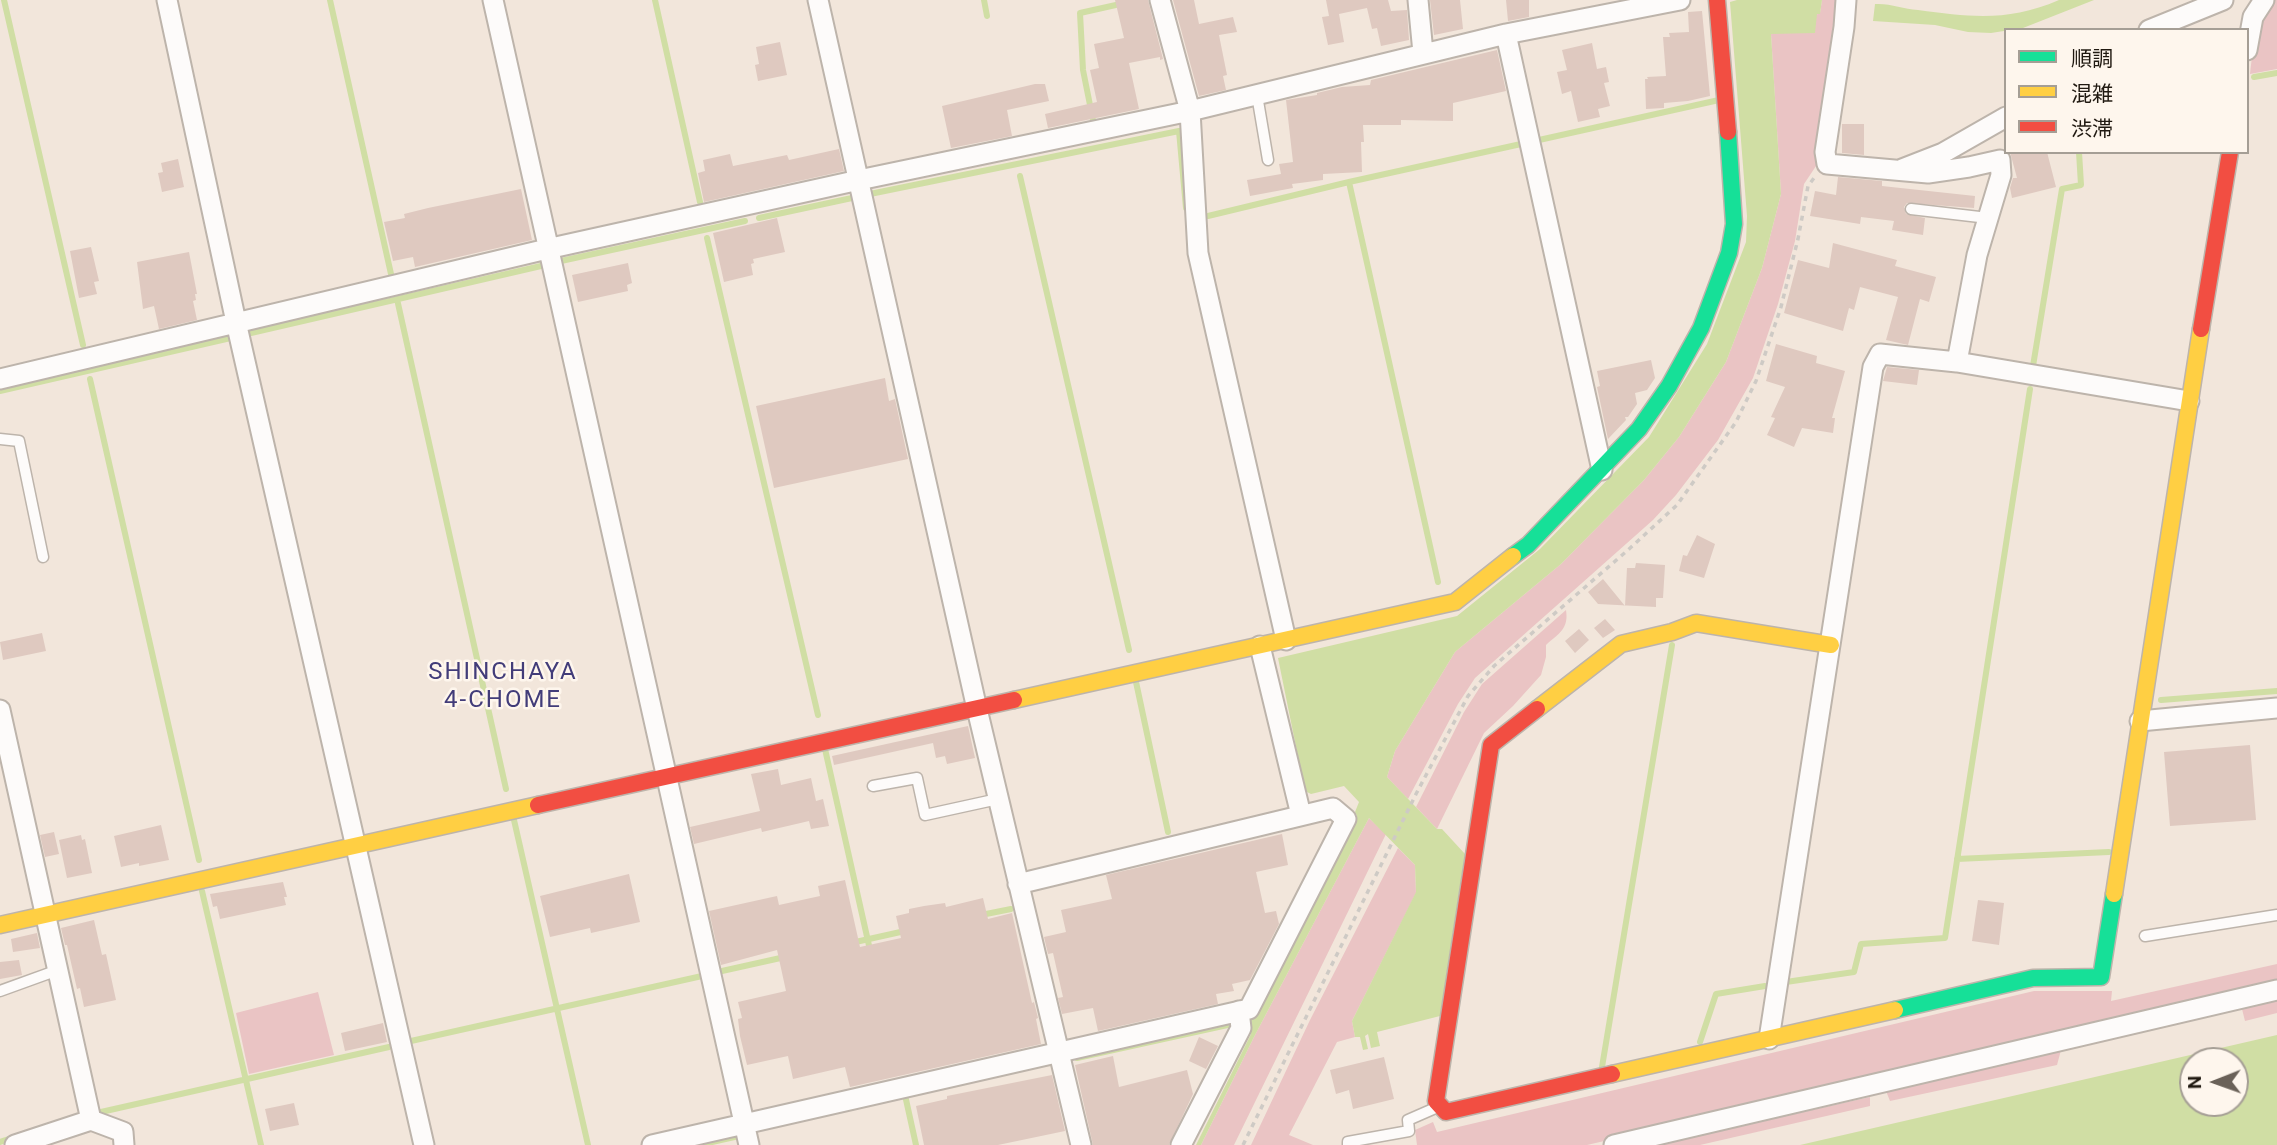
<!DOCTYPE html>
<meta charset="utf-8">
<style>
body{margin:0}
#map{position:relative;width:2277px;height:1145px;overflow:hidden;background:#f2e6db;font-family:Roboto,"Noto Sans JP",sans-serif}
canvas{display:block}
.legend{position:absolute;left:2004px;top:28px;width:245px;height:126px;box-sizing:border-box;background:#fef6ed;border:2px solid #a59e95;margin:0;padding:9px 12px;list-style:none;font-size:21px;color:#201911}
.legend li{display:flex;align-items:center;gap:14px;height:35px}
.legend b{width:35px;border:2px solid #a59e95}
.north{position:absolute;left:2179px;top:1047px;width:70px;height:70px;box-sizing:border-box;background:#fef6ed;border:2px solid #a59e95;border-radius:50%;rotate:269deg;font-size:19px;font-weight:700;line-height:28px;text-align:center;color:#201911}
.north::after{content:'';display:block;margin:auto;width:24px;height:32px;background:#6a6158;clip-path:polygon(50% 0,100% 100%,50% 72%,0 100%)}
</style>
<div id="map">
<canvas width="2277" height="1145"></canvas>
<ul class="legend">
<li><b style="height:9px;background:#16e098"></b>順調</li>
<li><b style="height:9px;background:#ffcf43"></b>混雑</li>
<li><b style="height:9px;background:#f24e42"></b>渋滞</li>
</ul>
<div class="north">N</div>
</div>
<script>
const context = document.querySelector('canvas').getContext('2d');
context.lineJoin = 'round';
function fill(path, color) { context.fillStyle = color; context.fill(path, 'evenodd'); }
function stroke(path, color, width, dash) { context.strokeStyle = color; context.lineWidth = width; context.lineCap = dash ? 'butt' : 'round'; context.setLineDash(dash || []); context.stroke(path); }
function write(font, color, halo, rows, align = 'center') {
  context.font = font + ' Roboto,sans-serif'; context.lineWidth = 5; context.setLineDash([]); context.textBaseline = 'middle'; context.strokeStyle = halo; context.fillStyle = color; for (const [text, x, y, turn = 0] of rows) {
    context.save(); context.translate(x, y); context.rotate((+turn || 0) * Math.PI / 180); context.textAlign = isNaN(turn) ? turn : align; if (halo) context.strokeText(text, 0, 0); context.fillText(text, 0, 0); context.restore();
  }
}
fill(new Path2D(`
 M 1822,0 L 1836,0 L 1816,166 L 1804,184 L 1795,241 L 1778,304 L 1753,378 L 1718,440 L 1676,495 L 1653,520 L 1475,678 L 1458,704 L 1408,799 L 1387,777 L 1395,751 L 1455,652 L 1561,564 L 1644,480 L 1679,437 L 1726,362 L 1762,268 L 1781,194 L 1771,34 L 1820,13 Z
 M 2275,0 L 2277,0 L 2277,69 L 2250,74 C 2254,45 2253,21 2275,0 Z
 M 1566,610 C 1569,629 1559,633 1546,645 L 1546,657 L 1541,675 L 1513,706 L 1484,733 L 1437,829 L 1416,807 L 1464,712 L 1482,684 Z
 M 1369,818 L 1386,834 L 1234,1145 L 1201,1145 L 1254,1037 Z
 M 1398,848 L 1415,865 L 1416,893 L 1352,1021 L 1355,1037 L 1337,1042 L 1289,1135 L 1313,1145 L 1251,1145 L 1310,1020 Z
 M 2277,964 L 2277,984 L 1587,1145 L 1417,1145 L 1415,1130 L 1433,1122 L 1437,1132 L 2034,991 L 2112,991 L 2111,1001 Z
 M 318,992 L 334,1055 L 249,1074 L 236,1013 Z
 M 2277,1001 L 2277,1013 L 2245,1021 L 2242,1009 Z
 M 2061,1050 L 2057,1065 L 1890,1101 L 1886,1091 Z
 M 1870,1097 L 1870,1106 L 1700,1145 L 1656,1145 Z`), '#eac4c4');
fill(new Path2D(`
 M 1737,0 L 1822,0 L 1820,14 L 1817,14 L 1815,33 L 1771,34 L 1781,194 L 1762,268 L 1726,362 L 1679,437 L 1644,480 L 1561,564 L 1455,652 L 1395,751 L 1387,777 L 1437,829 L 1442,829 L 1465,854 L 1440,1016 L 1377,1032 L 1380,1046 L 1371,1048 L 1368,1034 L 1365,1036 L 1368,1049 L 1363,1050 L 1360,1037 L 1355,1037 L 1352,1021 L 1416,892 L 1415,865 L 1369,818 L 1254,1037 L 1201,1145 L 1196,1145 L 1251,1034 L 1251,1020 L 1357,816 L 1355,812 L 1359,802 L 1344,786 L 1311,794 L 1305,791 L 1278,658 L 1457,616 L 1540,549 L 1649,437 L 1707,344 L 1746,242 L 1747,216 L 1730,2 Z
 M 2059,0 L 2094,0 L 2023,28 L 1991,33 L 1968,32 L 1935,25 L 1873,21 L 1875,4 C 1890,3 1903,9 1918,10 C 1971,17 2008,22 2059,0 Z
 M 2277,1035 L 2277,1145 L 1800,1145 ZM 2193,1061 L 2235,1061 L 2235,1103 L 2193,1103 Z`), '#d0dea4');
stroke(new Path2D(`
 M 4,0 L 83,345
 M 330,0 L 391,274
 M 655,0 L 700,202
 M 984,0 L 987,16
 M 2254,77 L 2277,73
 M 1093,120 L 1083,70 L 1080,13 L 1138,0
 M 1539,140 L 1719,100
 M 1020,176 L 1129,650
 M 1349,182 L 1438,582
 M 870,194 L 1179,131 L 1186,208
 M 1208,216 L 1349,182 L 1521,144
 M 759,218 L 852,198
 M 707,238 L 818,715
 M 561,261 L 745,221
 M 397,299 L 506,789
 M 251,333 L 541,266
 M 2033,366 L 2062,189 L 2081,185 L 2079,152
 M 90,379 L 199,860
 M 0,391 L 235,337
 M 1136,682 L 1168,832
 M 2161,700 L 2277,691
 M 825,749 L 870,950
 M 514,820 L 588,1145
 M 1957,859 L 2109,852
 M 202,891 L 261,1145
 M 981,915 L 1011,909
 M 851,943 L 905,931
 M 722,971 L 785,957
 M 1786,982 L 1854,972 L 1861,944 L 1945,938 L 2030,389
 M 411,1041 L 702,976
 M 1700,1042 L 1716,994 L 1765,986
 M 1077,1058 L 1232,1024
 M 1602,1067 L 1672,645
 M 905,1095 L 916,1145
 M 101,1112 L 389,1047
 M 0,1142 L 15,1137
 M 699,1145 L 739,1136`), '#d0dea4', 6);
fill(new Path2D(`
 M 1115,0 L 1148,0 L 1163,59 L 1160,60 L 1160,57 L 1129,63 L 1139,109 L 1048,128 L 1045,114 L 1097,102 L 1090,70 L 1099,68 L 1094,44 L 1124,38 Z
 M 1173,0 L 1194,0 L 1199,24 L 1233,17 L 1237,32 L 1219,35 L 1227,75 L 1223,76 L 1226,90 L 1199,96 Z
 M 1326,0 L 1388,0 L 1391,11 L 1407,10 L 1409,40 L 1381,46 L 1377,28 L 1372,29 L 1367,8 L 1339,14 L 1344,42 L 1328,45 L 1322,17 L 1329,16 Z
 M 1430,0 L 1460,0 L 1463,29 L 1434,35 Z
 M 1506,0 L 1529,0 L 1529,17 L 1508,21 Z
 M 1702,11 L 1710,96 L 1688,101 L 1664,103 L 1664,108 L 1646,109 L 1645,79 L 1648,79 L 1647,77 L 1666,76 L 1663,37 L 1670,37 L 1669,33 L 1689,32 L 1688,12 Z
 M 780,42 L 787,75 L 758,81 L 755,65 L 759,64 L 756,47 Z
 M 1592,43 L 1597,69 L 1606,67 L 1609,82 L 1604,83 L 1610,106 L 1598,109 L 1600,117 L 1578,122 L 1571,91 L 1562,94 L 1557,72 L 1567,70 L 1562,50 Z
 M 1497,50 L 1506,91 L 1453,103 L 1453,121 L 1401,120 L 1401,125 L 1363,125 L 1364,142 L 1361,142 L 1362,172 L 1323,174 L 1323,180 L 1292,184 L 1293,188 L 1250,196 L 1247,180 L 1281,174 L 1279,164 L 1293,162 L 1286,100 L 1317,95 L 1317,93 L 1342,87 L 1370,85 L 1371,80 Z
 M 1035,84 L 1045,84 L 1049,101 L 1007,110 L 1012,136 L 951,148 L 942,106 Z
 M 1842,124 L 1864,124 L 1864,155 L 1842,153 Z
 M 839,149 L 844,171 L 704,202 L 698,173 L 705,171 L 703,160 L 730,154 L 733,166 L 787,155 L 789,160 Z
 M 2010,152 L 2047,152 L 2056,187 L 2012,198 L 2010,188 L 2013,178 L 2017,178 Z
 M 178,159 L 184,187 L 162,192 L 158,173 L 163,172 L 161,163 Z
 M 1838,177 L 1882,181 L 1882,186 L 1975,196 L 1974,208 L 1907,203 L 1904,207 L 1906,214 L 1925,218 L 1923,235 L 1892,230 L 1894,221 L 1861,217 L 1860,224 L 1810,216 L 1815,191 L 1836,195 Z
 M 521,189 L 532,240 L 415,267 L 413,257 L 393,261 L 384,222 L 405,218 L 404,214 L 428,208 Z
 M 777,218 L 785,252 L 753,259 L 754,263 L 751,264 L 753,275 L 724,282 L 713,233 Z
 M 1833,243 L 1897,260 L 1895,266 L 1936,277 L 1929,302 L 1920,299 L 1908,345 L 1886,340 L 1898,297 L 1860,287 L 1854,310 L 1849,308 L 1843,331 L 1784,313 L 1798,260 L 1829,268 Z
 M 91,247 L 99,281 L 94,282 L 97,294 L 79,298 L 70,251 Z
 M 189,252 L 197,294 L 195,294 L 196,300 L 193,301 L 197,320 L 159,329 L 154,306 L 143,309 L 137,262 Z
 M 628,263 L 632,283 L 627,285 L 628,291 L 578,302 L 572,275 Z
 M 1776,344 L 1817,356 L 1816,363 L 1845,371 L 1832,418 L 1835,418 L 1833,433 L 1802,428 L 1794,447 L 1767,435 L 1775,418 L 1771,417 L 1785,387 L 1766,381 Z
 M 1651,360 L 1655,378 L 1647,390 L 1635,393 L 1637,404 L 1628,417 L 1625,417 L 1626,420 L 1608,439 L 1597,387 L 1600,386 L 1597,371 Z
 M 1887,367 L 1919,370 L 1917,385 L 1883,381 Z
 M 885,378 L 889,401 L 895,399 L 908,459 L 774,488 L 756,406 Z
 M 1697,535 L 1715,544 L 1704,578 L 1679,571 L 1683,555 L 1687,556 Z
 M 1636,563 L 1665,565 L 1663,598 L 1656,598 L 1656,607 L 1598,604 L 1588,592 L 1603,579 L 1625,606 L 1627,568 L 1635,568 Z
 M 1605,619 L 1615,630 L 1603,638 L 1594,628 Z
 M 1579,629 L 1589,640 L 1575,653 L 1565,641 Z
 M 42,633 L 46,651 L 3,660 L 0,642 Z
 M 968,726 L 975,758 L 947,764 L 945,756 L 936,758 L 933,743 L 834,765 L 832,756 Z
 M 2250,745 L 2256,820 L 2170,826 L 2164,752 Z
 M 778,769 L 781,785 L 811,778 L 816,801 L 823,799 L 829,826 L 811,829 L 809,821 L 762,832 L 761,828 L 694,844 L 690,827 L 760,811 L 751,774 Z
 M 161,825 L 169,860 L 139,866 L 139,863 L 121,867 L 114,836 Z
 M 54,832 L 59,854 L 45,857 L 40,835 Z
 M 1282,834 L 1288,865 L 1256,872 L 1265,913 L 1276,911 L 1279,924 L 1250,980 L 1232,984 L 1234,991 L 1216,994 L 1218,1004 L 1098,1031 L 1093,1008 L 1062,1014 L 1058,998 L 1063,997 L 1053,953 L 1048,954 L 1044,937 L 1066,932 L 1061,910 L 1112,899 L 1106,875 Z
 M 81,835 L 82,840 L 85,839 L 92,873 L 67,878 L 59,840 Z
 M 629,874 L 640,922 L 591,933 L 590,928 L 550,937 L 540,896 Z
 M 845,880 L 860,947 L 901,938 L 896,916 L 909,913 L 909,909 L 924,906 L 945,903 L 946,907 L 983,898 L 988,919 L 1012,913 L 1032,1003 L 1034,1002 L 1038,1018 L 1036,1019 L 1041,1044 L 850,1087 L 845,1067 L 793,1079 L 788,1056 L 747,1065 L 740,1036 L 738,1019 L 742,1018 L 738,1002 L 786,991 L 777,950 L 721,965 L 709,911 L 777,896 L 779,905 L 820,896 L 818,886 Z
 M 283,882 L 287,897 L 284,897 L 286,905 L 220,919 L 217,906 L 213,907 L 210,894 Z
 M 1978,900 L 2004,903 L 1999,945 L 1972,941 Z
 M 94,920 L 102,955 L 106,954 L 116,1000 L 84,1007 L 80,988 L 77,989 L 67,945 L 65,945 L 61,928 Z
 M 37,933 L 40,948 L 13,952 L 11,939 Z
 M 19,960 L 22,975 L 0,979 L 0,962 Z
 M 383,1023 L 387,1042 L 345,1051 L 341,1033 Z
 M 1199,1037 L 1218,1046 L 1206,1069 L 1189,1061 Z
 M 1113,1056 L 1119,1087 L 1187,1070 L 1193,1094 L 1169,1145 L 1093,1145 L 1075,1065 Z
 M 1384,1057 L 1394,1099 L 1353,1109 L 1349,1090 L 1336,1094 L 1330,1070 Z
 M 1052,1075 L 1065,1131 L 998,1145 L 924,1145 L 916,1106 L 947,1099 L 947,1096 Z
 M 294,1103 L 299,1125 L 270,1131 L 265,1109 Z`), '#dfc9c0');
const lane = new Path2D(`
 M 1257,95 L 1268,160
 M 1911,209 L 1988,218
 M 0,439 L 19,441 L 43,557
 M 873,786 L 917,778 L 925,815 L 998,799
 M 2145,936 L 2277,915
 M 0,991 L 58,970
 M 1348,1145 L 1348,1142 L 1409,1131 L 1408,1120 L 1440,1106`);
const street = new Path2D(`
 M 167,0 L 236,322 L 424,1145
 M 493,0 L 749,1145
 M 818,0 L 977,709 L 1081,1145
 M 1160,0 L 1190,111 L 1198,253 L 1286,640
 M 1418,0 L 1423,53
 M 1846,0 L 1844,27 L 1825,152 L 1827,164 L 1928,173 L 1969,167 L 2000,160 L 2001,175 L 1977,255 L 1957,362
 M 2149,30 L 2223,0
 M 1506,34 L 1602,470
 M 2247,50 L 2253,17 L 2264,0
 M 1902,169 L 1943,153 L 2006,117
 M 0,379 L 547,249 L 859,180 L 1190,111 L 1506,34 L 1680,0
 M 1260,646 L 1301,815
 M 0,710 L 91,1120
 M 2140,721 L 2277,708
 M 1769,1039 L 1873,367 L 1880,354 L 1957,362 L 2189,401
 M 15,1145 L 91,1120 L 123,1132 L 124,1145
 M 652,1145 L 1249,1009 L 1346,819 L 1333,808 L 1018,884
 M 1181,1145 L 1241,1028 L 1239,1011
 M 1614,1145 L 2277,990`);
const fast = new Path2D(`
 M 1513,556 L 1528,545 L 1639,429 L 1669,386 L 1701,328 L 1729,253 L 1734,224 L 1728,132
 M 1895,1010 L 2033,978 L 2101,977 L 2114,894`);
const slow = new Path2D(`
 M 1014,700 L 1455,602 L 1513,556
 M 1537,709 L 1621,644 L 1672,632 L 1696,623 L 1831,645
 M 2114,894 L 2201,329
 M 0,925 L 538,805
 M 1612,1074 L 1895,1010`);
const jam = new Path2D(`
 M 1717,0 L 1728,132
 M 2201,329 L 2230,152
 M 1537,709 L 1491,745 L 1436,1101 L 1446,1112 L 1612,1074
 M 538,805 L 1014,700`);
stroke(lane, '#bdb4ab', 13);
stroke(street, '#bdb4ab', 23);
stroke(fast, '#bdb4ab', 19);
stroke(slow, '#bdb4ab', 19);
stroke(jam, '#bdb4ab', 19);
stroke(new Path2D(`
 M 1243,1145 L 1416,794 L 1468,696 L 1494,666 L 1628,550 L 1677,505 L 1736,422 L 1756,381 L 1781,307 L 1798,239 L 1808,186 L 1814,178`), '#cecac5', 3.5, [5, 5]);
stroke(lane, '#fdfbfa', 10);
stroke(street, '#fdfbfa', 19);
stroke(fast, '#16e098', 16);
stroke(slow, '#ffcf43', 16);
stroke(jam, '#f24e42', 16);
context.letterSpacing = '2px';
write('24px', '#423c79', '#fef6ed', [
 ["SHINCHAYA",503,673],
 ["4-CHOME",503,701]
]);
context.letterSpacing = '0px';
</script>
